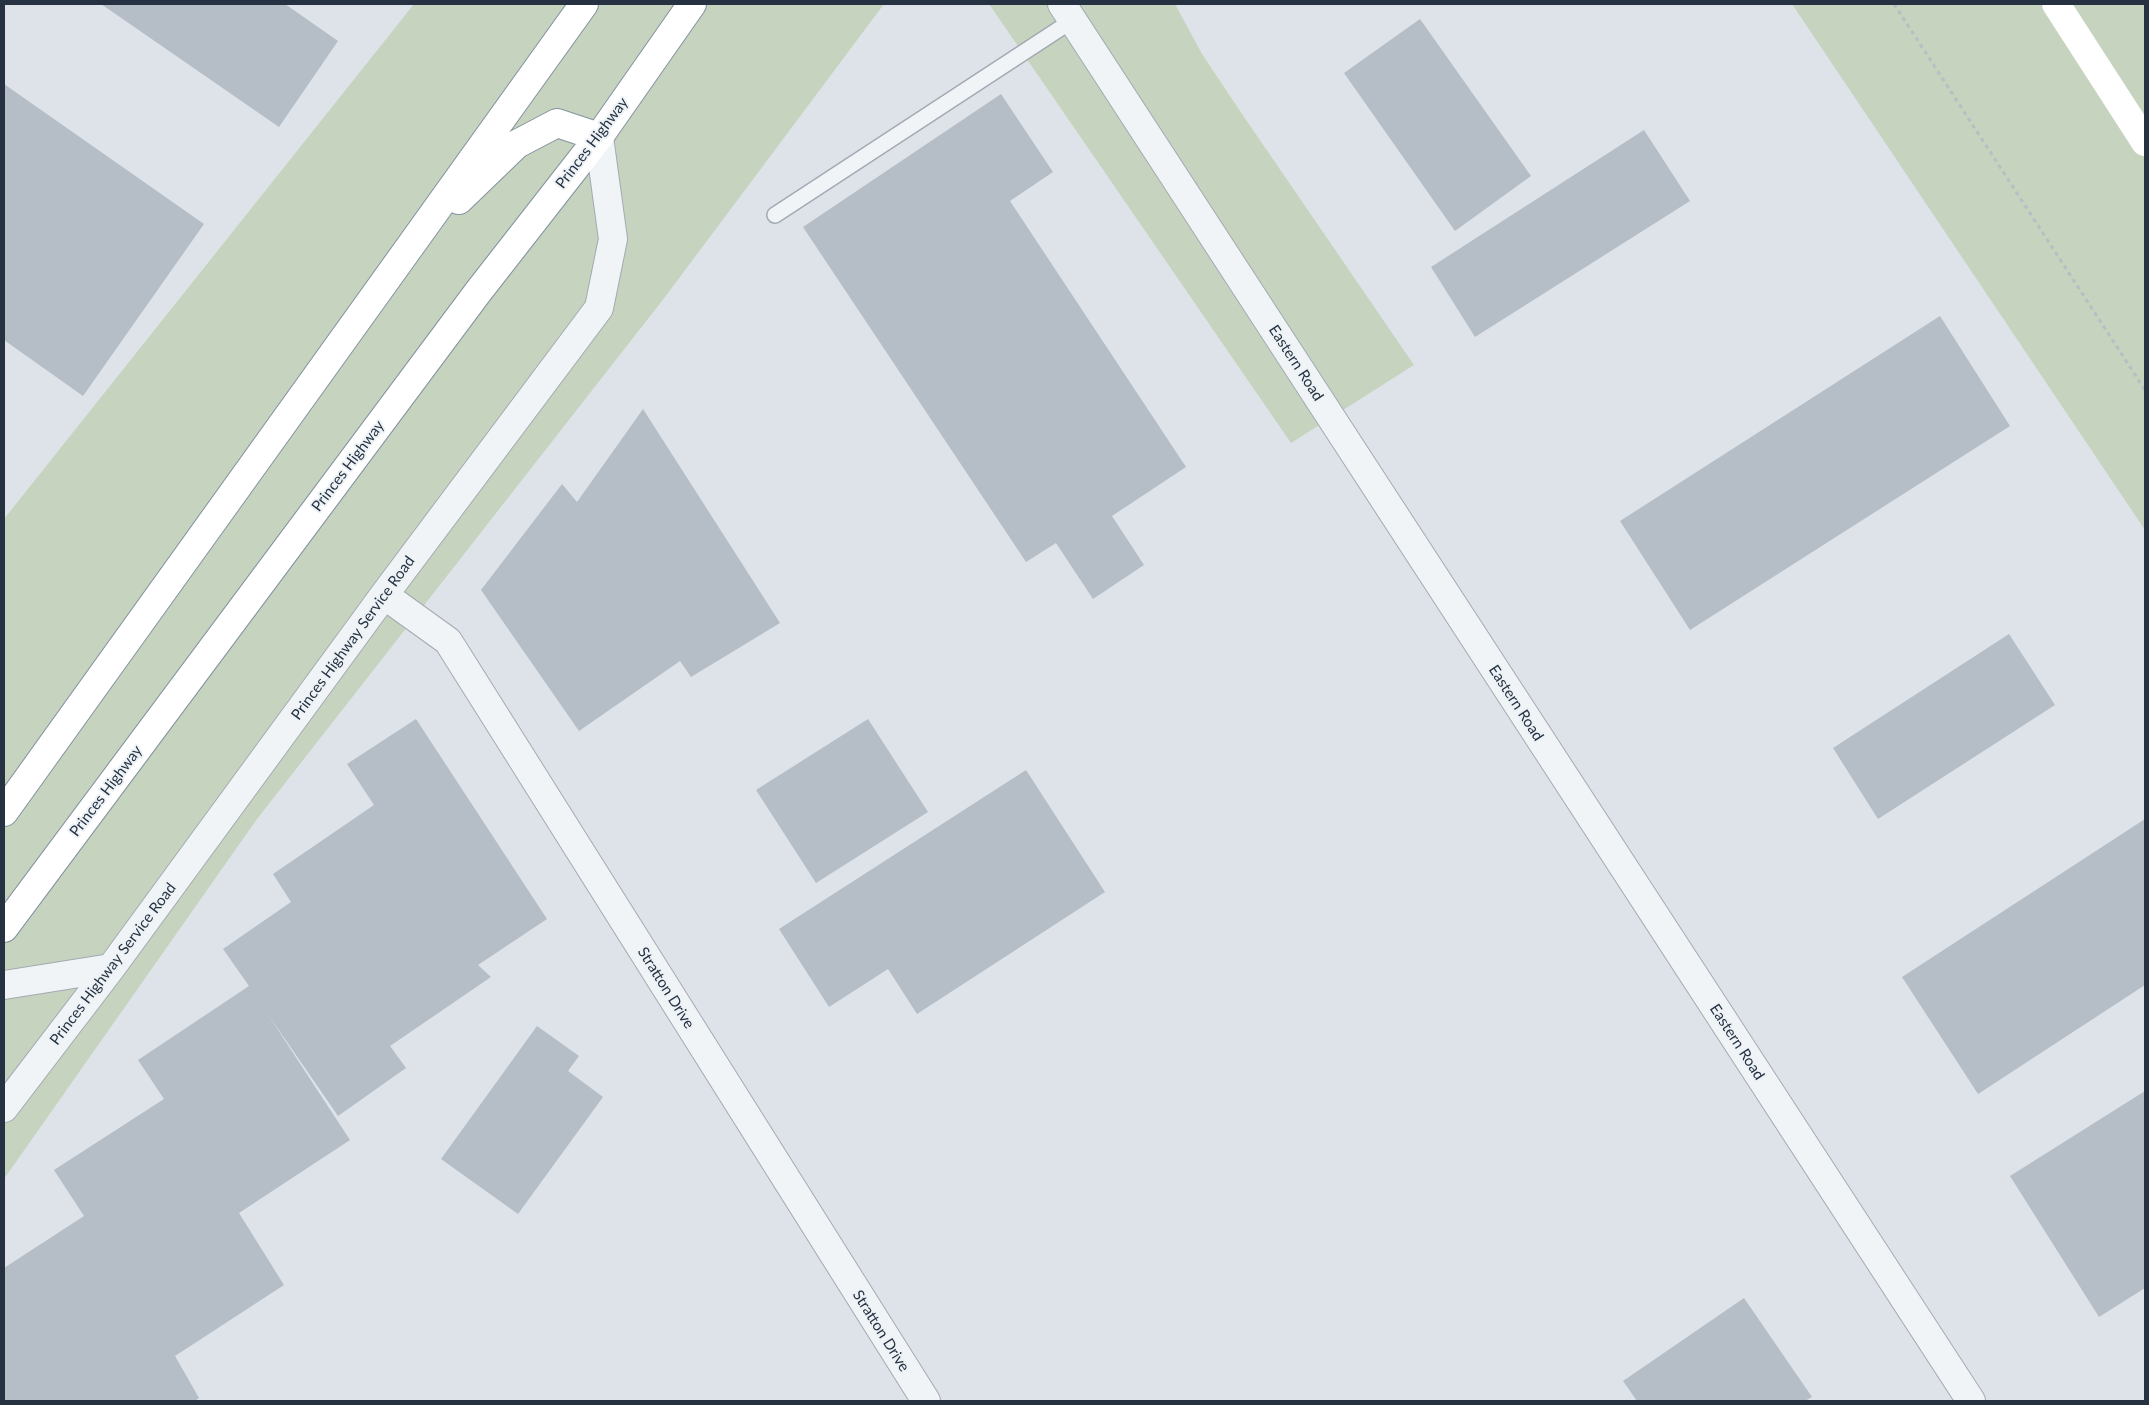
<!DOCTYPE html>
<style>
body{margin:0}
#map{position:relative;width:2149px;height:1405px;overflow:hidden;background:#dee3e9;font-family:Lato,sans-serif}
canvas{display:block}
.frame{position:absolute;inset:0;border:5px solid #263241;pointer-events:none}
</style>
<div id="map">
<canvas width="2149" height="1405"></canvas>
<div class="frame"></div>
</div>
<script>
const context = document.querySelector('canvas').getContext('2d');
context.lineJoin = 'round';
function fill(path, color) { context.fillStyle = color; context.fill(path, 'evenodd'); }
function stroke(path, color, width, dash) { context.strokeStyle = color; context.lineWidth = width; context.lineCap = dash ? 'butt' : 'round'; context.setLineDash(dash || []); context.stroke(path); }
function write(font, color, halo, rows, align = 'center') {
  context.font = font + ' Lato,sans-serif'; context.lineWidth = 4; context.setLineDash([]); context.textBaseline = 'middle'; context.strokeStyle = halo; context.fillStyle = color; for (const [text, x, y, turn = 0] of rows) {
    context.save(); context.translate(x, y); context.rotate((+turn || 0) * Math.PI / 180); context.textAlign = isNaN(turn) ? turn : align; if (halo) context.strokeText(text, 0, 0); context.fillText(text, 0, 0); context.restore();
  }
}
fill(new Path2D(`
 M 414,4 L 884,4 L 665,297 L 257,819 L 4,1179 L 4,519 Z
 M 989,4 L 1175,4 L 1202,54 L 1242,114 L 1414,365 L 1291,443 Z
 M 1792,4 L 2145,4 L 2145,530 Z`), '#c6d3be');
fill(new Path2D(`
 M 101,4 L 285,4 L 338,41 L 279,127 Z
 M 1420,19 L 1531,176 L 1455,231 L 1344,73 Z
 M 4,84 L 204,224 L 83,396 L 4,340 Z
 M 1001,94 L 1053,172 L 1010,201 L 1186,467 L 1112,516 L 1144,565 L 1093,599 L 1056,543 L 1026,562 L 803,227 Z
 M 1644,130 L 1690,201 L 1475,337 L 1431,267 Z
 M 1940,316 L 2010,426 L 1690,630 L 1620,521 Z
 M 643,409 L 780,623 L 691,677 L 680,661 L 579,731 L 481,590 L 562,484 L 577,502 Z
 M 2009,634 L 2055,705 L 1878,819 L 1833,748 Z
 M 416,719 L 547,919 L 478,965 L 491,977 L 390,1046 L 406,1068 L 338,1116 L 267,1013 L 350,1140 L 239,1213 L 284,1285 L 175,1356 L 199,1398 L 195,1401 L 4,1401 L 4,1268 L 84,1216 L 54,1170 L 164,1099 L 138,1060 L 249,986 L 223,949 L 291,902 L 273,874 L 374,805 L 347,764 Z
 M 868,719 L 928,812 L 816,883 L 756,790 Z
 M 1026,770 L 1105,892 L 917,1014 L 888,969 L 829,1007 L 779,929 Z
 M 2145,819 L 2145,985 L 1978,1094 L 1902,977 Z
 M 537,1026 L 579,1056 L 568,1071 L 603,1097 L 518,1214 L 441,1159 Z
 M 2145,1091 L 2145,1288 L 2099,1317 L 2010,1176 Z
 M 1744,1298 L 1812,1397 L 1805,1401 L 1637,1401 L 1623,1381 Z`), '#b5bdc6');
const lane = new Path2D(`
 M 775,215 L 1073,20`);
const street = new Path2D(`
 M 1062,4 L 1971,1401
 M 384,595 L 448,641 L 926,1401
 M 4,985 L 111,968
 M 4,1108 L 111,968 L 384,595 L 599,308 L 613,239 L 599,137`);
const highway = new Path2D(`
 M 459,200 L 517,144 L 557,123 L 599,137
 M 4,812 L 584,4
 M 4,928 L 478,292 L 599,137 L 692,4`);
stroke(lane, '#a3aab3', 18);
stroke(street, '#a3aab3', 30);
stroke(highway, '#8492a0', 30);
stroke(new Path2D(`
 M 1894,4 L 2145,390`), '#b8bec4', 3, [4, 4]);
stroke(lane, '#f1f4f7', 15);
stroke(street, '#f1f4f7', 28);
stroke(new Path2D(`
 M 2056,4 L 2145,142`), '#fff', 28);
stroke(highway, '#fff', 28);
write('15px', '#263241', '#edf2f6', [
 ["Princes Highway",592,143,-53],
 ["Eastern Road",1296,363,57],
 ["Princes Highway",348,466,-53],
 ["Princes Highway Service Road",353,638,-54],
 ["Eastern Road",1516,703,57],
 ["Princes Highway",106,791,-53],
 ["Princes Highway Service Road",113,964,-53],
 ["Stratton Drive",666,988,58],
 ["Eastern Road",1737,1042,57],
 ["Stratton Drive",881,1331,58]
]);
</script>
